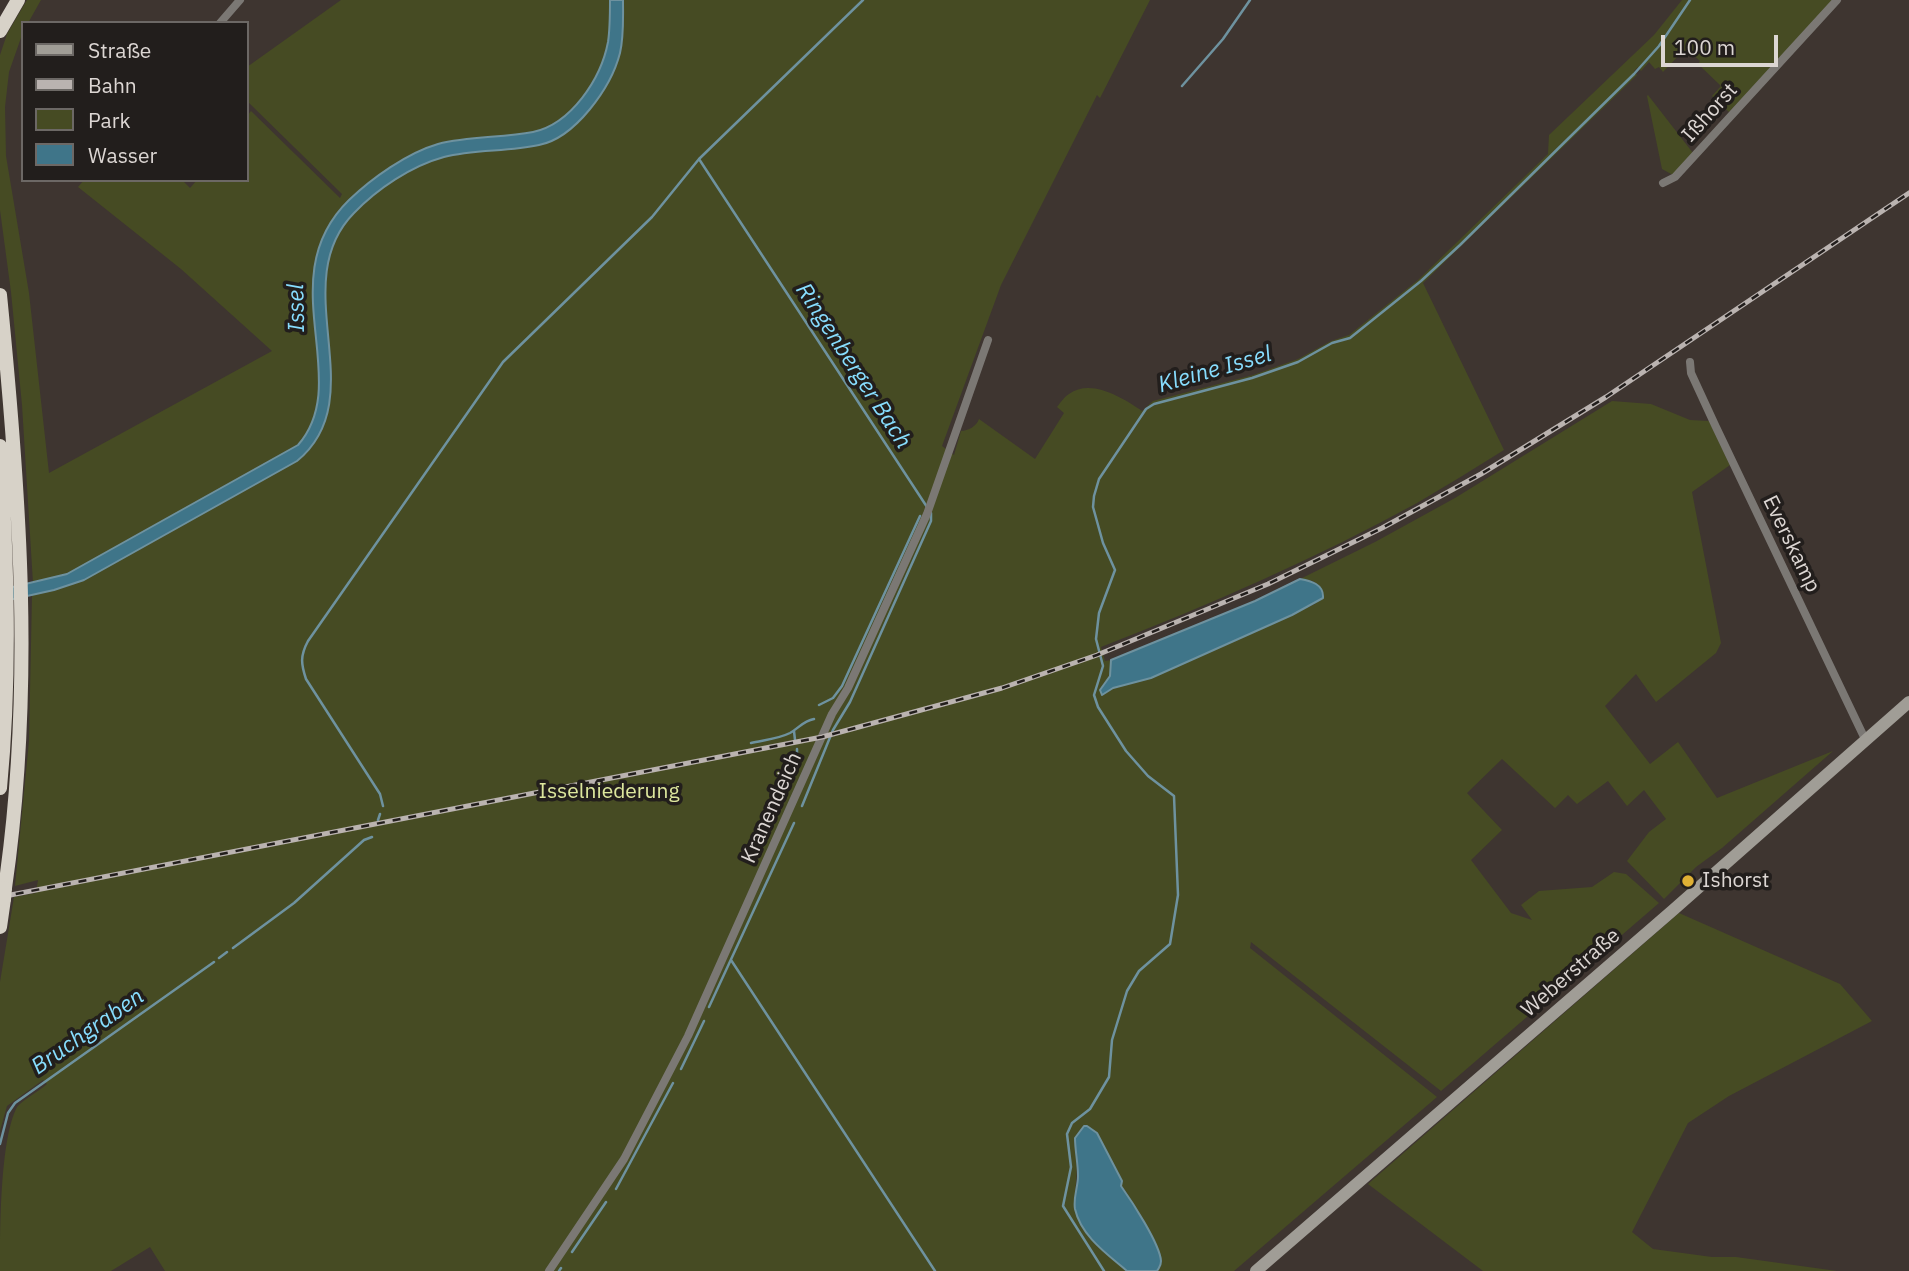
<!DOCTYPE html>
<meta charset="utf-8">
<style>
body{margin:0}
#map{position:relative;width:1909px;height:1271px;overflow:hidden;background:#3e3530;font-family:"IBM Plex Sans",sans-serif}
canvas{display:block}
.legend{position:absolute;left:21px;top:21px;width:228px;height:161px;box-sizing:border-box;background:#221e1c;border:2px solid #6c6865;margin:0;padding:9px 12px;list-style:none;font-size:21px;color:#dcd6d3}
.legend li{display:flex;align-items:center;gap:14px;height:35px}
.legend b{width:35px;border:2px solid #6c6865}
.scale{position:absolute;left:1661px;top:35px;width:117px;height:32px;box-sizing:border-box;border:4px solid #dcd6d3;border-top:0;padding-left:9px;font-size:21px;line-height:24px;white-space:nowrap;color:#dcd6d3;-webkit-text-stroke:5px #221e1c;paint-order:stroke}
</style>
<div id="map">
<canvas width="1909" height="1271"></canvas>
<ul class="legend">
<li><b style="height:9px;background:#a09d96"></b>Straße</li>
<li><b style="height:9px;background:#bab3b0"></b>Bahn</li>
<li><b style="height:19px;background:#464b23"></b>Park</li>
<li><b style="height:19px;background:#3f7589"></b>Wasser</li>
</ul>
<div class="scale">100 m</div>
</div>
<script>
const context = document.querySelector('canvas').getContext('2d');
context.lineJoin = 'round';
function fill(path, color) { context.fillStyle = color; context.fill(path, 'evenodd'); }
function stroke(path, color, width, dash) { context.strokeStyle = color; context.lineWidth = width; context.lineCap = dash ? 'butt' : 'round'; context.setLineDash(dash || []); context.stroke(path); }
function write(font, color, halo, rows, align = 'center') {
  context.font = font + ' "IBM Plex Sans",sans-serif'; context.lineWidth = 7; context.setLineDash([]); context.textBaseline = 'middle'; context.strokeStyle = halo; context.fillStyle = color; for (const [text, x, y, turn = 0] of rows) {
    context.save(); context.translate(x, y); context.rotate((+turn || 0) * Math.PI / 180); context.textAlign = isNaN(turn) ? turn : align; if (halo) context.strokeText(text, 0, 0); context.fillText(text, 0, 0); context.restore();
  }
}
fill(new Path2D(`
 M 27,0 L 41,0 L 28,23 L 23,23 L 23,32 L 9,72 L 5,107 L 6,156 L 29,293 L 49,473 L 272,351 L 181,269 L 78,187 L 84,180 L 182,180 L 190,188 L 197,180 L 247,180 L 247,116 L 251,111 L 340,198 L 342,194 L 247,101 L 247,67 L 341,0 L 1150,0 L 1100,98 L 1097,95 L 1001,285 L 942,446 L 954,455 L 961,431 C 968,431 977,426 979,419 L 1035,459 L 1064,413 L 1057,407 C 1060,403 1064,397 1069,394 C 1091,378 1123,398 1142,411 L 1153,401 L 1253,375 L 1298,359 L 1331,341 L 1349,335 L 1418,280 L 1548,154 L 1549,135 L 1654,35 L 1682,0 L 1834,0 L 1729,112 L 1712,96 L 1721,86 L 1698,64 L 1700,61 L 1692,54 L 1690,56 L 1683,51 L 1663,72 L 1659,67 L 1655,69 L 1649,62 L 1641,71 L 1638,67 L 1634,71 L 1637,75 L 1423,283 L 1504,450 C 1475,468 1446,486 1417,503 C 1315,559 1209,605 1101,647 L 1105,661 L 1111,660 L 1110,676 L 1100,689 L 1102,695 L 1113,688 L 1151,678 L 1315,604 L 1320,587 L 1313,581 L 1300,579 L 1375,542 L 1455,498 L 1612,401 L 1651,404 L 1690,420 L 1709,421 L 1730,465 L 1692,492 L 1721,643 L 1716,653 L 1656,702 L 1636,674 L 1605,706 L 1650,764 L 1678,742 L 1717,798 L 1833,751 L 1722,848 L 1696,867 L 1664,899 L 1627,861 L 1649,832 L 1666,819 L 1644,790 L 1627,806 L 1608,781 L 1577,804 L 1568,795 L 1555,808 L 1502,759 L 1467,793 L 1502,830 L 1471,860 L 1511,913 L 1532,920 L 1521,905 L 1539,891 L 1592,887 L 1614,872 L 1626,874 L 1659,903 L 1441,1091 L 1251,942 L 1250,948 L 1437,1097 L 1234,1271 L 1157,1271 L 1161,1266 L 1161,1259 L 1127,1193 L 1121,1185 L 1122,1181 L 1097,1133 L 1091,1128 L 1075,1144 C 1079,1167 1075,1182 1075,1204 C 1075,1230 1109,1256 1127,1271 L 165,1271 L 150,1247 L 111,1271 L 0,1271 C 0,1230 0,1139 17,1107 C 25,1098 38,1092 47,1084 L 43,1080 L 7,1106 L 0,1131 L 0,982 L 14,897 L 36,893 L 38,880 L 15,886 L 29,741 L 32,595 L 54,590 L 53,578 L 33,583 L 22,405 L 11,292 L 0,210 L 0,55 L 7,34 Z
 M 1648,95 L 1693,153 L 1673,175 L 1662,169 L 1647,96 Z
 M 1679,913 L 1840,984 L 1872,1021 L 1729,1096 L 1688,1123 L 1632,1232 L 1653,1249 L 1712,1257 L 1736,1257 L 1837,1271 L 1483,1271 L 1368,1184 Z`), '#464b23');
const water = new Path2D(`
 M 610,0 L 623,0 C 623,17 624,36 620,53 C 611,88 575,138 539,145 C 508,152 474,149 444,157 C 411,166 377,189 354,213 C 284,284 375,397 297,461 L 84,580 L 54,590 L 0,602 L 0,590 L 67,574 L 298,445 C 355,380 269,278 349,200 C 372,178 407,153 438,144 C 469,136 502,138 533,132 C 571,124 601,79 608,42 C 610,29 610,14 610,0 Z
 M 1300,579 C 1311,581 1324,584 1323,598 L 1292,615 L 1151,678 L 1113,688 L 1102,695 L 1100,690 L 1110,676 L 1111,660 L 1255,601 Z
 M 1084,1126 L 1087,1126 L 1097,1133 L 1122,1181 L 1121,1186 C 1131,1200 1160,1244 1161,1261 C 1161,1266 1160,1266 1157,1271 L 1127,1271 C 1107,1254 1081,1236 1075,1209 C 1073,1198 1078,1187 1078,1176 C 1078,1163 1075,1150 1075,1138 Z`);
fill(water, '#3f7589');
stroke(water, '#6e929f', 2);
stroke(new Path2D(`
 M 1182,86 L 1223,39 L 1250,0
 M 699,159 L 927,507
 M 819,705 L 833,698 L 842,686 L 920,516
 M 794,731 L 795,740
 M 751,743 C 764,740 778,739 790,733 C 799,728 803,721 814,719
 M 797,749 L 797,757
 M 383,806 L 380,794 L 306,679 C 301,664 300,656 308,641 L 503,362 L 652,217 L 699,159 L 863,0
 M 802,806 L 833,730 L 850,702 L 931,521 L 931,513
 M 378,820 L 380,814
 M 233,948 L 294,903 L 364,840 L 372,837
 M 219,958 L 227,952
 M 731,960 L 935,1271
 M 709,1007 L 794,823
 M 681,1069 L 704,1021
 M 0,1144 L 8,1113 L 15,1103 L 214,962
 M 616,1189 L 673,1083
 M 572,1252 L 606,1202
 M 559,1271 L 561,1268
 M 1104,1271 L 1063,1206 L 1071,1167 L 1067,1134 L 1072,1123 L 1090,1109 L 1109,1077 L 1112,1040 L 1127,991 L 1139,971 L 1170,944 L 1178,895 L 1174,796 L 1148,776 L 1126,751 L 1098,707 L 1094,695 L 1103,666 L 1096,639 L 1099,613 L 1115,570 L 1103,543 L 1093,507 L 1094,496 L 1099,479 L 1146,409 L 1154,404 L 1252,378 L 1298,362 L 1332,343 L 1350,338 L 1421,281 L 1460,245 L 1634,74 L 1659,46 L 1690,0`), '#6e929f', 2.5);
stroke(new Path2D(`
 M 220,23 L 240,0
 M 1663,183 L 1675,177 L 1837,0
 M 1690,362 L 1691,373 L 1715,425 L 1865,739
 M 549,1271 L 624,1159 L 688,1036 L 832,714 L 848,688 L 927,514 L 988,340`), '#7b7874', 8);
stroke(new Path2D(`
 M 1256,1271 L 1672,911 L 1909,702`), '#a09d96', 12);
stroke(new Path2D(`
 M 0,31 L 18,0
 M 0,295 C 20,495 34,688 5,888
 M 0,446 C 7,560 11,674 0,788
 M 0,927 L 4,899`), '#d7d2c8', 14);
const rail = new Path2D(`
 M 0,897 L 822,737 L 1002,688 L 1097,655 L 1268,584 L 1382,528 L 1481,474 L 1606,397 L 1909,193`);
stroke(rail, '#bab3b0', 5);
stroke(rail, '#221e1c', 2.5, [8]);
stroke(new Path2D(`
 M 4,899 L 5,888`), '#d7d2c8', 14);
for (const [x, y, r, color] of [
 [1688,881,7,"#dfb034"]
]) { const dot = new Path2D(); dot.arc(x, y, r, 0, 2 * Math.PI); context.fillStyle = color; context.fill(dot); stroke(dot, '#221e1c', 2.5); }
write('21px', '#dcd6d3', '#221e1c', [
 ["Ißhorst",1710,113,-48],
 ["Everskamp",1791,544,64],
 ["Kranendeich",772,808,-66],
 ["Weberstraße",1571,973,-41]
]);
write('21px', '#dde79d', '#221e1c', [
 ["Isselniederung",609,792]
]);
write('21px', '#dcd6d3', '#221e1c', [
 ["Ishorst",1702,881]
], 'left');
write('italic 23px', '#87ddfe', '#221e1c', [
 ["Issel",297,308,-91],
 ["Ringenberger Bach",853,366,57],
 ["Kleine Issel",1215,370,-16],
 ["Bruchgraben",88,1032,-35]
]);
</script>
